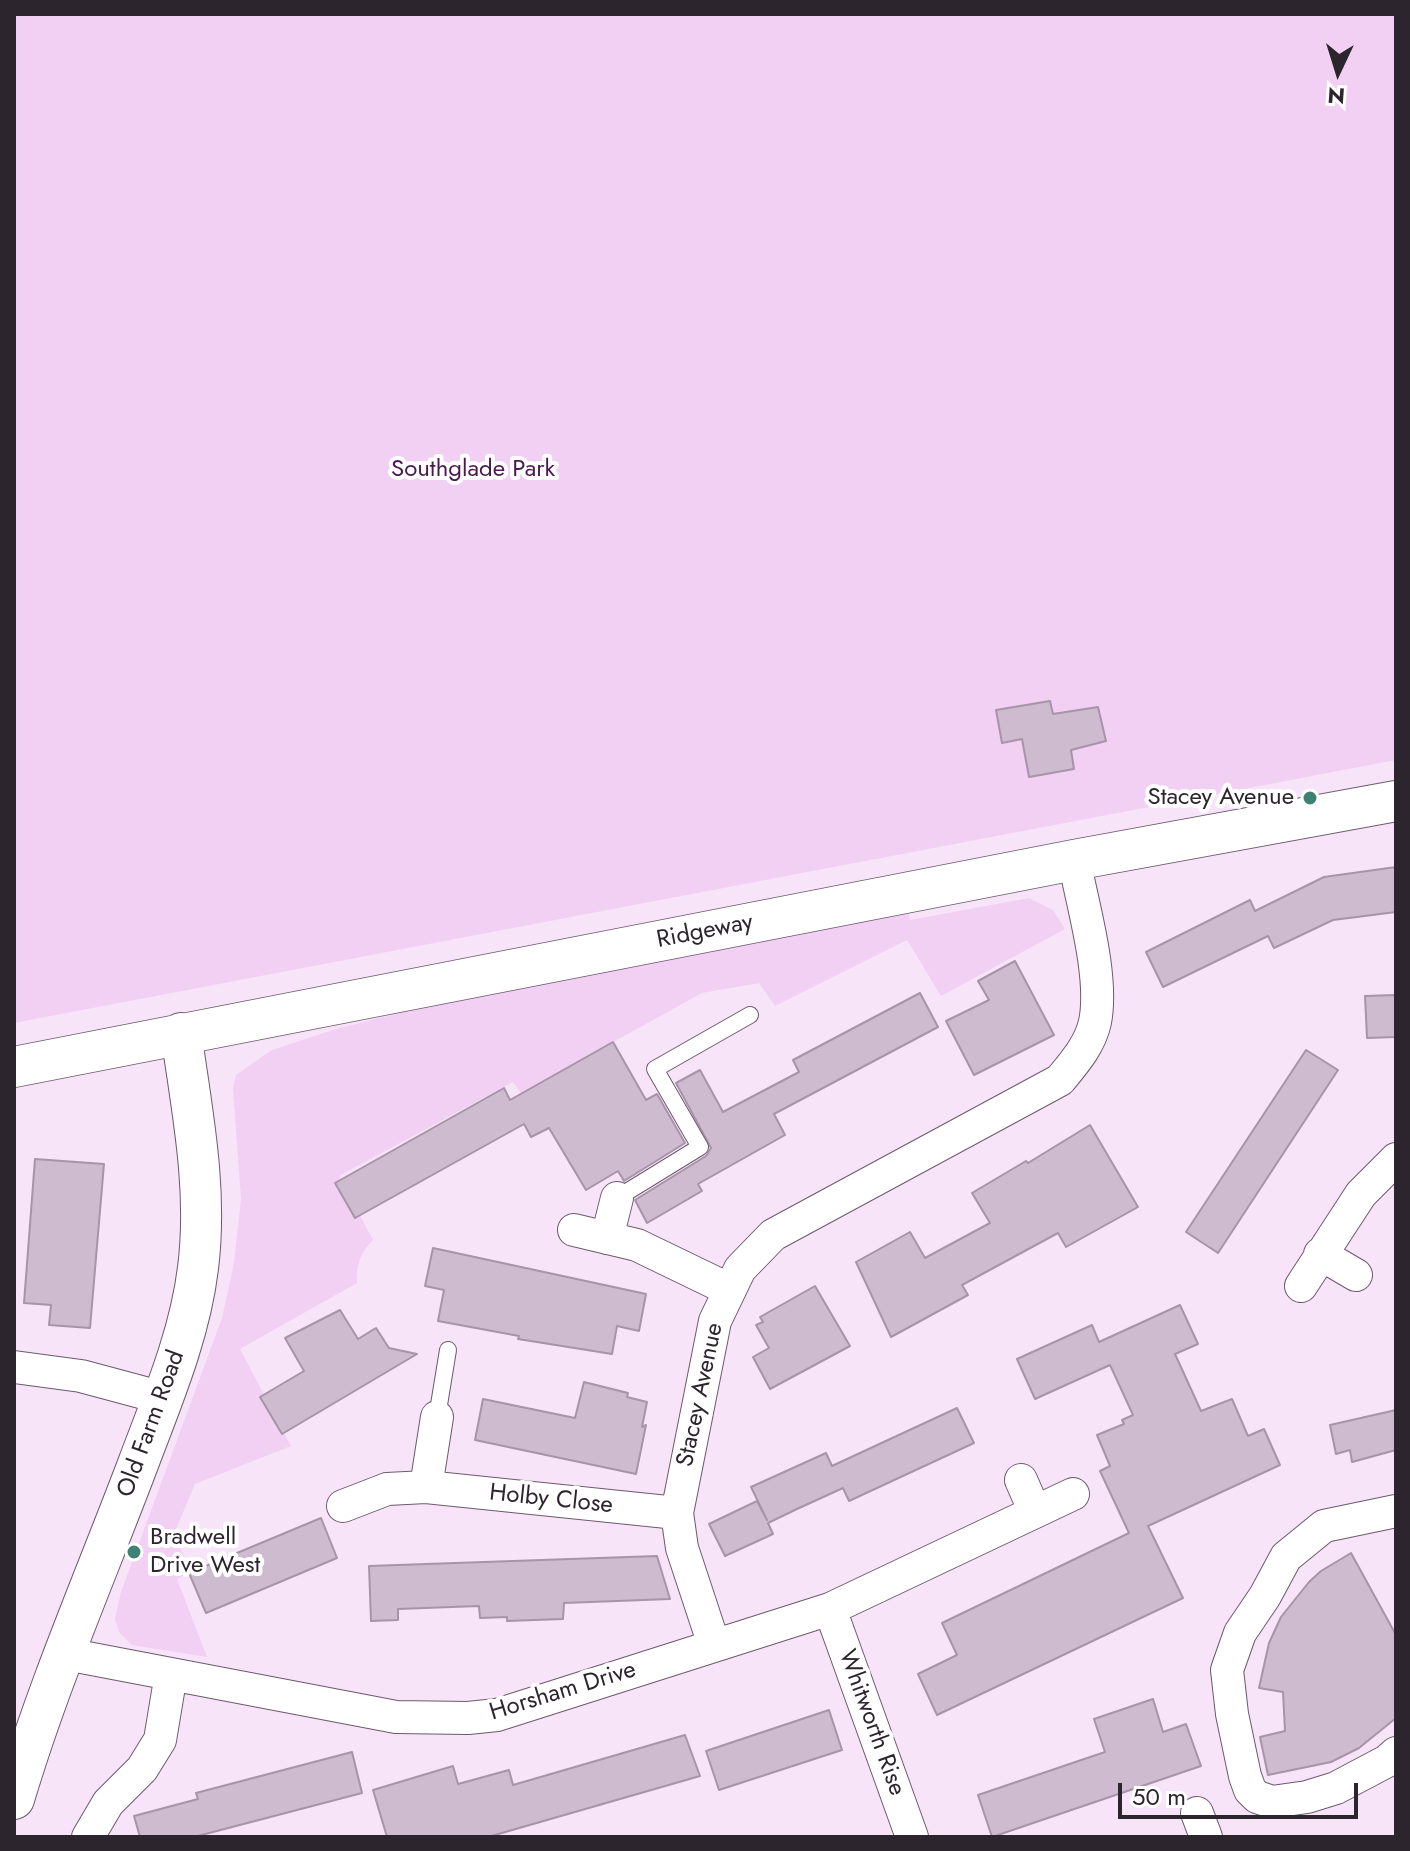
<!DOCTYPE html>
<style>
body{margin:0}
#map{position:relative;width:1410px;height:1851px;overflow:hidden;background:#f8e4f9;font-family:Jost,sans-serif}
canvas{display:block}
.frame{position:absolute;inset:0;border:16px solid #2c252d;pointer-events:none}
.north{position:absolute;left:1298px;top:32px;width:80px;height:80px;-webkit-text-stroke:6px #fff;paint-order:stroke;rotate:184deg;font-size:22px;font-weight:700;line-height:32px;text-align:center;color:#2c252d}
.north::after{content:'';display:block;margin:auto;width:28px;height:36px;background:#2c252d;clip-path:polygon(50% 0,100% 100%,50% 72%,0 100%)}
.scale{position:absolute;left:1118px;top:1783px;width:240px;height:36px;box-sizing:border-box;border:4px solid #2c252d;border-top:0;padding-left:10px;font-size:24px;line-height:28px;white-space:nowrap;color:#2c252d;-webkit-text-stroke:6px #fff;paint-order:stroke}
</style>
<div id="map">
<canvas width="1410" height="1851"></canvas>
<div class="frame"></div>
<div class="north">N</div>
<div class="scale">50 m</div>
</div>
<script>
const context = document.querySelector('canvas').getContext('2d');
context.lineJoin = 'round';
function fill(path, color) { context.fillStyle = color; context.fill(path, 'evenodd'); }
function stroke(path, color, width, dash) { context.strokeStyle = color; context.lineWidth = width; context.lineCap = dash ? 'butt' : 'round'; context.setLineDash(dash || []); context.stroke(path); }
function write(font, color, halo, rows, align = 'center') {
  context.font = font + ' Jost,sans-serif'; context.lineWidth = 8; context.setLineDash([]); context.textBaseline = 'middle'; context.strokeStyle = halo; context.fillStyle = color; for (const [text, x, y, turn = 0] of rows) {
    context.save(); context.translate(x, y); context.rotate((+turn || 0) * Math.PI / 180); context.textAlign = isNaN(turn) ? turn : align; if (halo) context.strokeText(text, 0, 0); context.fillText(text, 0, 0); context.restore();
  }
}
fill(new Path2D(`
 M 14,14 L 1396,14 L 1396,760 L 14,1023 Z
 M 1029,898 L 1053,910 L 1065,929 L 941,996 L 907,940 L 775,1006 L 759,983 L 702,993 L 521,1093 L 513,1082 L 339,1176 L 373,1240 C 360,1253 356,1265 357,1283 L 240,1349 L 291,1446 L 195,1484 L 174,1534 L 191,1572 L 177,1579 L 207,1657 L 132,1645 L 119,1632 L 115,1619 L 121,1592 L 222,1318 L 234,1263 L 241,1199 L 233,1088 L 236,1075 L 272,1050 L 336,1029 L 573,969 L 907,907 L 910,920 Z`), '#f1d0f3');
const building = new Path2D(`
 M 1050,701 L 1053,714 L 1098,707 L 1106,741 L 1071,750 L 1074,769 L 1029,777 L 1022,739 L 1002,743 L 996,710 Z
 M 1396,867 L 1396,912 L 1333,920 L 1274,948 L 1268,936 L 1163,987 L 1146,952 L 1250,900 L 1255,911 L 1324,877 Z
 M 1015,961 L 1054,1035 L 974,1075 L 946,1021 L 989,1000 L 978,981 Z
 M 920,993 L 938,1027 L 774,1114 L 785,1135 L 698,1184 L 702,1191 L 647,1223 L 635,1200 L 706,1156 L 711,1148 L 676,1083 L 700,1070 L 723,1112 L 799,1072 L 793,1060 Z
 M 1396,995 L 1396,1037 L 1367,1038 L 1365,996 Z
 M 613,1042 L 646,1100 L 657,1094 L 685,1143 L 624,1181 L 618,1171 L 586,1190 L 549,1128 L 531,1137 L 524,1124 L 355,1218 L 335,1183 L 504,1088 L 510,1100 Z
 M 1306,1050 L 1338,1070 L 1218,1253 L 1186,1232 Z
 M 1090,1125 L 1138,1207 L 1066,1247 L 1058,1233 L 962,1285 L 968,1295 L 891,1337 L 856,1262 L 910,1232 L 925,1258 L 990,1223 L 972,1193 L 1026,1161 L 1028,1163 Z
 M 35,1159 L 104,1164 L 90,1328 L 49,1325 L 51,1305 L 24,1303 Z
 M 433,1248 L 646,1294 L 639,1331 L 617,1326 L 612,1354 L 518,1339 L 519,1336 L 438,1321 L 444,1290 L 425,1286 Z
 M 815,1286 L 850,1346 L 770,1389 L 753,1357 L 769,1348 L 756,1325 L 763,1322 L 760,1317 Z
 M 1180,1305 L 1198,1344 L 1175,1354 L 1201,1411 L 1232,1399 L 1248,1436 L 1264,1429 L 1280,1465 L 1148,1526 L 1183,1598 L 937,1715 L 918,1674 L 957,1655 L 942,1623 L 1129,1533 L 1100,1471 L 1110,1466 L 1097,1435 L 1124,1424 L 1122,1420 L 1133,1415 L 1110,1365 L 1035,1399 L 1017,1359 L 1092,1325 L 1099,1342 Z
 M 340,1310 L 358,1339 L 376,1328 L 389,1348 L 417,1354 L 282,1434 L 260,1397 L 304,1371 L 285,1338 Z
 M 584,1382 L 628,1393 L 627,1397 L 647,1402 L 642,1427 L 646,1425 L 636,1474 L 475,1440 L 483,1399 L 575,1418 Z
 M 957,1408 L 974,1443 L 849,1501 L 843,1488 L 797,1509 L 768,1523 L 773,1534 L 725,1556 L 709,1524 L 757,1501 L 767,1520 L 751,1487 L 826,1453 L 832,1466 Z
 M 1396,1410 L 1396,1450 L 1352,1462 L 1350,1450 L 1336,1454 L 1330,1425 Z
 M 321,1518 L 337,1558 L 206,1613 L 189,1573 Z
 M 1351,1553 L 1396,1635 L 1396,1718 L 1359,1748 L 1331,1762 L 1268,1775 L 1260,1737 L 1285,1731 L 1283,1692 L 1259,1688 L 1269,1643 L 1281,1617 L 1309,1582 L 1321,1571 Z
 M 657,1556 L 670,1599 L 564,1603 L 563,1619 L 507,1621 L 507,1617 L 480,1618 L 479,1606 L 398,1609 L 398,1620 L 371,1621 L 369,1566 Z
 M 1153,1699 L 1163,1732 L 1186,1724 L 1201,1766 L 992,1837 L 978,1795 L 1105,1752 L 1094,1719 Z
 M 829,1710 L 842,1750 L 719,1790 L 706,1751 Z
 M 685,1735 L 700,1776 L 488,1837 L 387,1837 L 373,1790 L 453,1766 L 458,1784 L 509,1770 L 513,1785 Z
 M 352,1752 L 362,1793 L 194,1837 L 140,1837 L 134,1816 L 198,1799 L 196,1793 Z`);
fill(building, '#cfbbd0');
stroke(building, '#a794a8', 2);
const service = new Path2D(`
 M 617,1198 L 700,1147 L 655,1069 L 750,1015
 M 437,1417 L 448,1350`);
const minor = new Path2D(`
 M 574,1230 L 637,1245 L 728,1289
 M 607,1238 L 617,1198
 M 1320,1254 L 1356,1275
 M 1301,1286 L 1361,1194 L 1396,1159
 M 14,1367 L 81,1376 L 163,1398
 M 1021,1480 L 1035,1512
 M 426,1487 L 437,1417
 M 343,1506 L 387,1489 L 426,1487 L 677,1513
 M 1396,1511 L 1324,1526 L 1286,1557 L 1265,1596 L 1240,1633 L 1227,1670 L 1232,1714 L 1245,1776 L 1250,1790 L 1257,1797 L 1272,1802 L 1307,1797 L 1336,1788 L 1387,1761 L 1396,1753
 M 830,1609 L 912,1837
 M 714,1645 L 682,1548 L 677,1513 L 715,1321 L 740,1269 L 773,1235 L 1060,1080 C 1074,1063 1090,1045 1095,1022 C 1104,977 1083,906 1074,860
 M 66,1654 L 396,1717 L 468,1718 L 497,1715 L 830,1609 L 1073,1494
 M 1197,1813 L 1206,1837
 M 88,1837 L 108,1803 L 142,1769 L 160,1740 L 171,1674`);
const tertiary = new Path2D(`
 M 14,1067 L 1074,860 L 1396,801
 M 14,1799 C 48,1685 96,1575 138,1464 C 162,1400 190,1335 198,1268 C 208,1189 192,1111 181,1033`);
stroke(service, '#6c5a6c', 18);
stroke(minor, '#6c5a6c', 34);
stroke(tertiary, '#6c5a6c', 42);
stroke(service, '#fff', 16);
stroke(minor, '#fff', 32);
stroke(tertiary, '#fff', 40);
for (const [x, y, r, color] of [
 [1310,798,8,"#3f8275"],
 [134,1552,8,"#3f8275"]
]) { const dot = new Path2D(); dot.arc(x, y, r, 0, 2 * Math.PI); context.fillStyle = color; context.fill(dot); stroke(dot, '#fff', 3); }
write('24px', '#4a1a4e', '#fff', [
 ["Southglade Park",473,470]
]);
write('24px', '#2c252d', '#fff', [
 ["Stacey Avenue",1294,798],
 ["Bradwell",150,1538,"left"],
 ["Drive West",150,1566,"left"]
], 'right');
write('24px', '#2c252d', '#fff', [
 ["Ridgeway",705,932,-11],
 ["Stacey Avenue",701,1395,-78],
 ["Old Farm Road",152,1424,-70],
 ["Holby Close",551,1500,6],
 ["Horsham Drive",563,1692,-17],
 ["Whitworth Rise",871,1723,70]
]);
</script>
